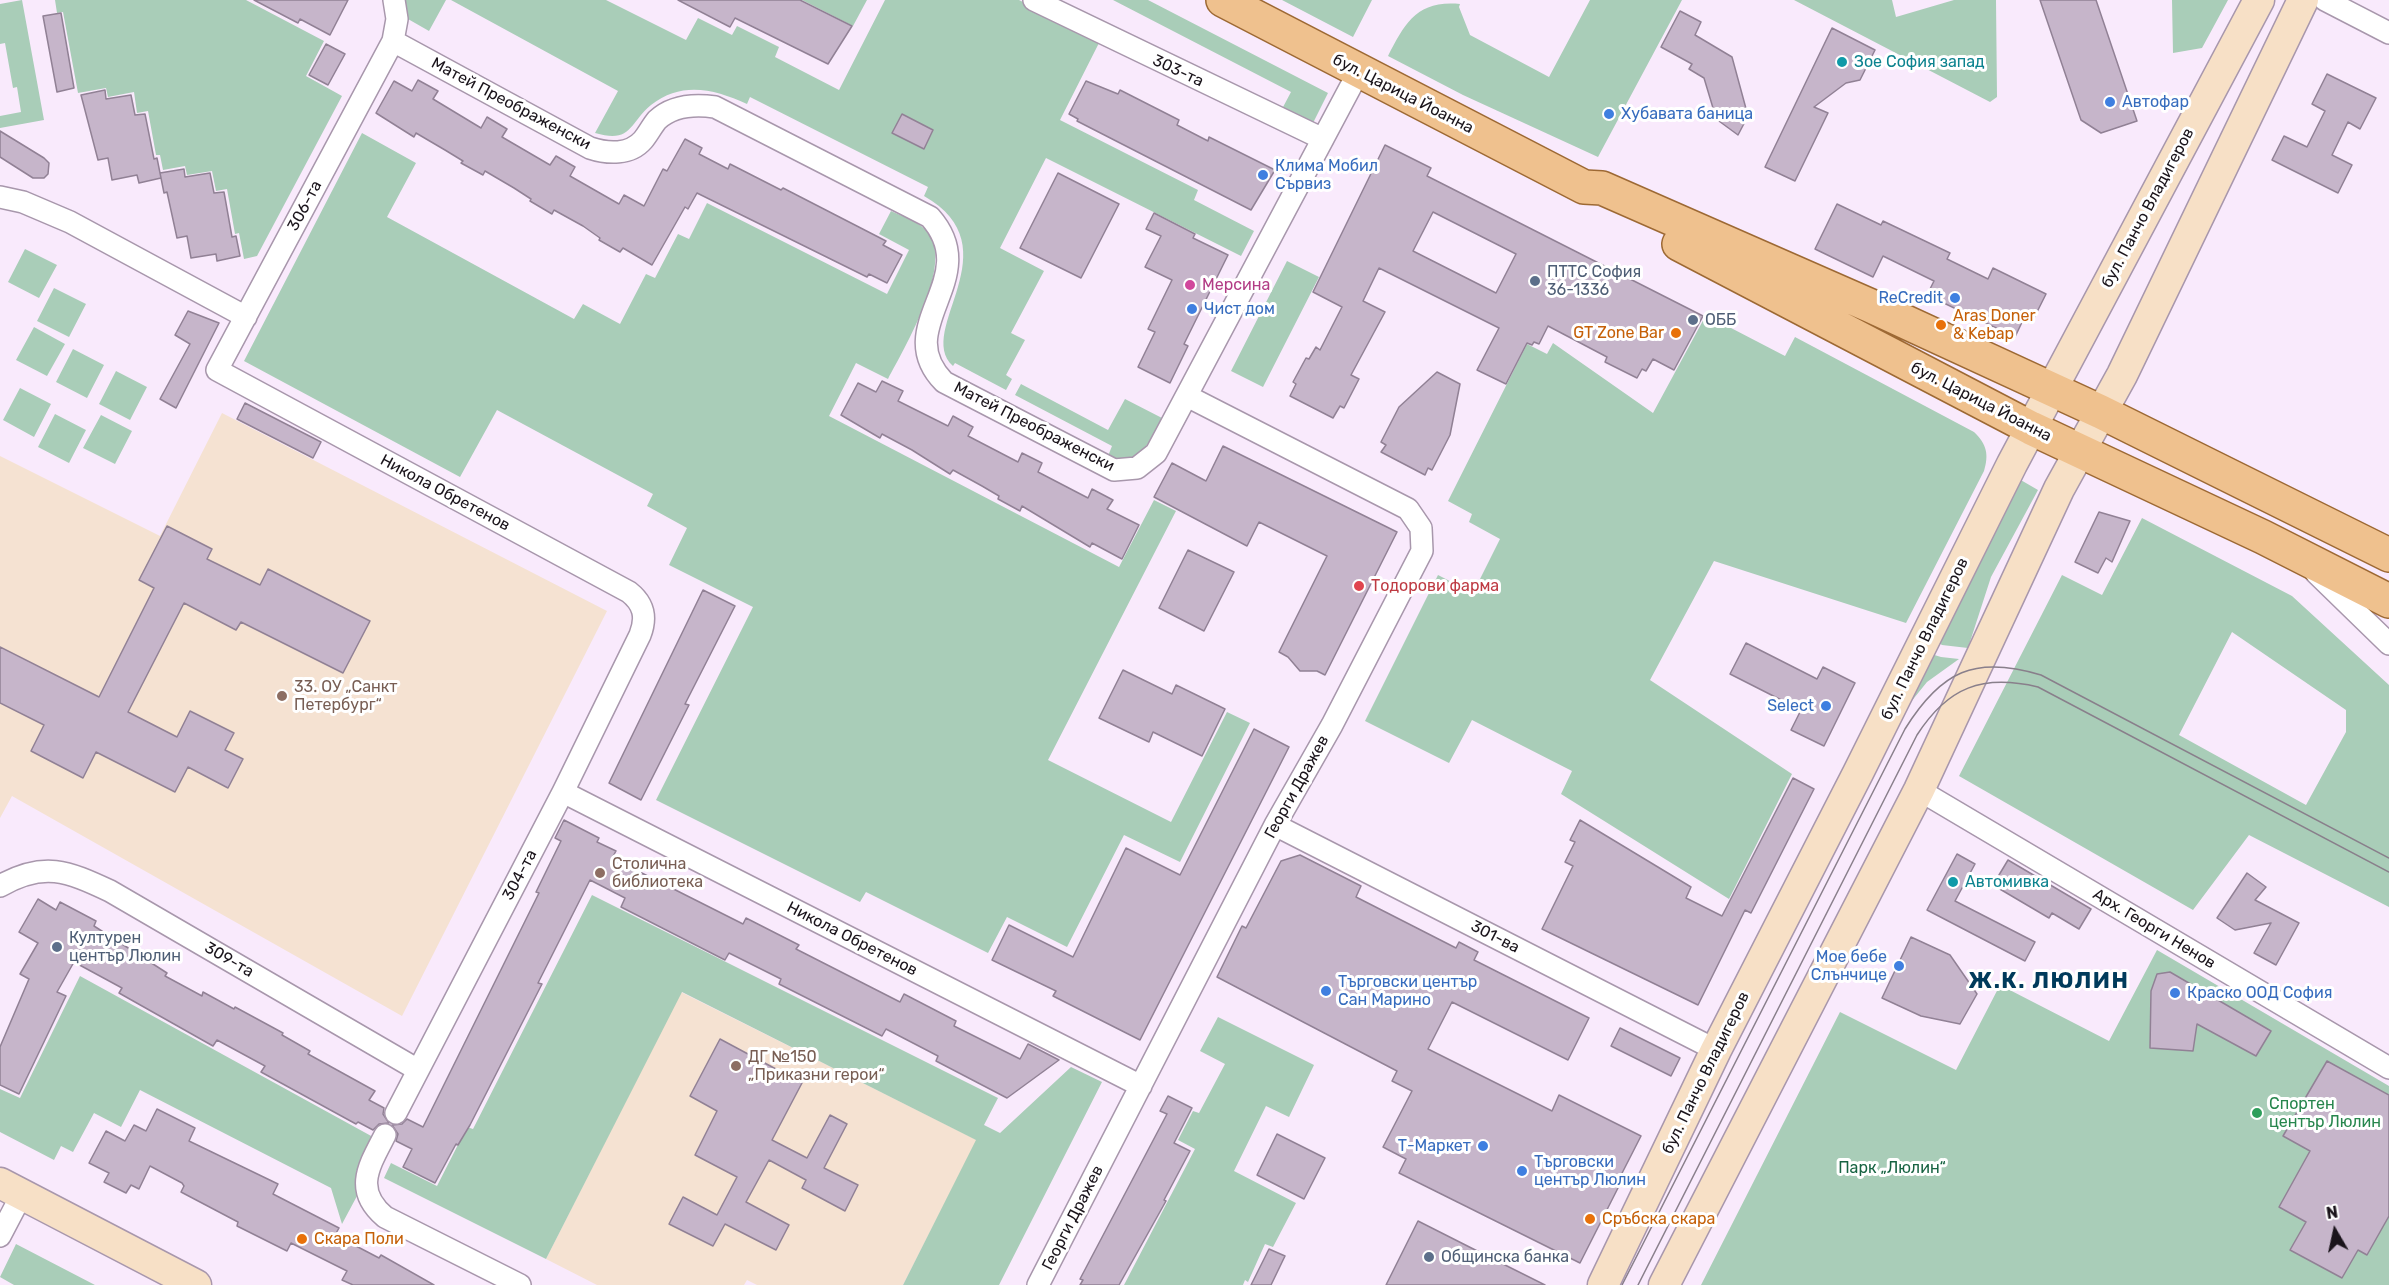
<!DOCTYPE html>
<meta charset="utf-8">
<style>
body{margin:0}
#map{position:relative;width:2389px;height:1285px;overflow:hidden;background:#f9eafc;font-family:Rubik,sans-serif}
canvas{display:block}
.north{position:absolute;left:2305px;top:1201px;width:60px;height:60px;-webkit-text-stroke:4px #fff;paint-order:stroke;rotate:351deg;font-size:16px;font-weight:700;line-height:24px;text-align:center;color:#1a141b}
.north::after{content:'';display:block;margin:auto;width:21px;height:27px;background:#1a141b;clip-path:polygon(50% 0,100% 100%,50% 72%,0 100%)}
</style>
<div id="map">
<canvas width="2389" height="1285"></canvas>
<div class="north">N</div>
</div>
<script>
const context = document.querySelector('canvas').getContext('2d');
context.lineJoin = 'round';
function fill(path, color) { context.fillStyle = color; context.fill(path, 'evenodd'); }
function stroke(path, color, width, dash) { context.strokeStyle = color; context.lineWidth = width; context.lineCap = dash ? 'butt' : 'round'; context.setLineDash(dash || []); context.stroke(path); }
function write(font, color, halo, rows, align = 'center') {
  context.font = font + ' Rubik,sans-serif'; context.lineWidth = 6; context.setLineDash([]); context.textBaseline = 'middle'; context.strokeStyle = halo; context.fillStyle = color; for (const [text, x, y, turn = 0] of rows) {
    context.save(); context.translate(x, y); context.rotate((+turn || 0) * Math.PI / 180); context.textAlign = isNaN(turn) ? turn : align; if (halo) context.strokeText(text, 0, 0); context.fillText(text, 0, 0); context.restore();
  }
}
fill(new Path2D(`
 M 222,413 L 607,611 L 402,1016 L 12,796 L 0,818 L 0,456 L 160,536 Z
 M 681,992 L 977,1140 L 903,1285 L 757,1285 L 747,1280 L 744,1285 L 597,1285 L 546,1259 Z`), '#f5e2d2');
fill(new Path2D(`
 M 22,0 L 44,120 L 0,128 L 0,116 L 21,112 L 17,87 L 13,88 L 5,43 L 0,44 L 0,4 Z
 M 55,0 L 246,0 L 324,41 L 306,76 L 342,96 L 257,256 L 244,259 L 239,233 L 235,234 L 227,189 L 216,191 L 212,171 L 187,175 L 185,166 L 163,170 L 160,155 L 156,155 L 148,111 L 137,113 L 134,92 L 108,97 L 106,88 L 78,93 L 63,12 L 57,13 Z
 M 405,0 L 446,0 L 429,31 L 408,19 Z
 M 451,0 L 606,0 L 686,40 L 698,18 L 732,35 L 737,26 L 779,47 L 775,57 L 839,90 L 885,0 L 1019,0 L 1100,41 L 1060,120 L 1198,190 L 1194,200 L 1254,231 L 1241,256 L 1046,158 L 1000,248 L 1044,271 L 1011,333 L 1025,340 L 1006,375 L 1012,379 L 1006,390 L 955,363 L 953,366 C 914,330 1015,248 924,196 L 928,187 L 750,97 L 747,104 C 714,89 682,81 651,105 C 629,123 632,144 595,133 L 618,91 Z
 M 802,0 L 867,0 L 853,26 Z
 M 1113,0 L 1148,0 L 1328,93 L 1312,125 L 1282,109 L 1291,92 Z
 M 1282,0 L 1372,0 L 1353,37 Z
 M 1590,0 L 1682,0 L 1598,157 L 1463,95 L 1388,56 C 1405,23 1417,0 1460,4 L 1459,7 L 1470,35 L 1549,77 Z
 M 1794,0 L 1892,0 L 1896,17 L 1954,0 L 1996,0 L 1997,97 L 1990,102 Z
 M 2172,0 L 2228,0 L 2202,48 L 2173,53 Z
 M 362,133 L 416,163 L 387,217 L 574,319 L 583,304 L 620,324 L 646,274 L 655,278 L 678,234 L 689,239 L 707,203 L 887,294 L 909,250 L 879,234 L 891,211 C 904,217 921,222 930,235 C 951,269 905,347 888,379 L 856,363 L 829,416 L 1119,567 L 1154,500 L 1176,511 L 1048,760 L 1171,822 L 1227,712 L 1250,723 L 1180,862 L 1124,835 L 1067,947 L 1007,917 L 988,953 L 866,892 L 860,902 L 656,800 L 753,607 L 669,565 L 687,528 L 647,506 L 653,494 L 497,410 L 460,477 L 244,361 Z
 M 25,249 L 57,265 L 39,298 L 8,282 Z
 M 1287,261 L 1319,277 L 1263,387 L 1231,371 Z
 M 54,288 L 86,304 L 69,337 L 37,321 Z
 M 1706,315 L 1785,356 L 1795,337 L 1974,432 C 1987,444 1989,455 1984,471 L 1906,623 L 1714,561 L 1650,680 L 1792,774 L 1729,899 L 1561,794 L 1572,771 L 1472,720 L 1449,763 L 1365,721 L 1438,575 L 1473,593 L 1500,539 L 1469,522 L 1472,514 L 1448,501 L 1527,344 L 1547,354 L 1553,343 L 1653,413 Z
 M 34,327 L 65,344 L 47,376 L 16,360 Z
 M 73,349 L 104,365 L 87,398 L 56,382 Z
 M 116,371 L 147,387 L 130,420 L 99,404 Z
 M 1021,384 L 1108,430 L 1125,399 L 1162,418 C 1150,442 1139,468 1108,456 L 1112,446 L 1015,395 Z
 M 20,388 L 51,404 L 34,437 L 3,420 Z
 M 55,414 L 86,430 L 69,463 L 38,447 Z
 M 101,415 L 132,431 L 115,464 L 83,448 Z
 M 2019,479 L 2038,490 L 1991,577 L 1968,648 L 1942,645 L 1936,641 Z
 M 2142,518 L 2292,596 L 2389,685 L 2389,907 L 2249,835 L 2193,910 L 1959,776 L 2062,575 L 2102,595 ZM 2232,632 L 2346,710 L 2346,732 L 2306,805 L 2179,735 Z
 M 1928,653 L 1941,657 L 1959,659 L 1927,682 L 1902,713 Z
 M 592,895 L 998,1098 L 984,1125 L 1000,1133 L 1071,1067 L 1102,1082 L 999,1285 L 903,1285 L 976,1140 L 682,992 L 546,1259 L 384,1178 L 391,1163 L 437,1186 L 467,1127 L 473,1129 Z
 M 2157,950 L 2389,1086 L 2389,1285 L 1701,1285 L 1840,1012 L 1956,1070 L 2000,985 L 2109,1041 Z
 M 80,976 L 373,1137 L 356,1172 L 357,1196 L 342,1224 L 331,1188 L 140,1090 L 121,1127 L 94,1113 L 73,1152 L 61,1146 L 54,1160 L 0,1132 L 0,1089 L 20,1098 Z
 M 1218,1017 L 1314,1065 L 1289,1117 L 1266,1106 L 1234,1171 L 1296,1203 L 1273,1247 L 1265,1244 L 1248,1282 L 1245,1280 L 1243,1285 L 1124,1285 L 1195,1149 L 1178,1140 L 1193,1111 L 1199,1113 L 1225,1064 L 1200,1051 Z
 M 16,1244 L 95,1285 L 14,1285 L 0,1277 Z`), '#a9cdb8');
const building = new Path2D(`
 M 254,0 L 348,0 L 330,35 L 300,19 L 298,23 Z
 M 678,0 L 800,0 L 852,26 L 828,64 L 735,18 L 730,27 Z
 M 2040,0 L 2096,0 L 2137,121 L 2101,133 L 2081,120 Z
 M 1680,11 L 1701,22 L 1695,35 L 1732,57 L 1748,116 L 1738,135 L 1708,113 L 1713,108 L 1704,78 L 1689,69 L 1692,64 L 1661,47 Z
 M 61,13 L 74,88 L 57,92 L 43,16 Z
 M 1832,28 L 1875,50 L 1860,80 L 1846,83 L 1814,107 L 1828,113 L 1795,181 L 1765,167 Z
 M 326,44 L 345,54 L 328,85 L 309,75 Z
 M 2327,74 L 2376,98 L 2360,129 L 2348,122 L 2332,155 L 2352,165 L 2338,193 L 2272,160 L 2284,136 L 2307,147 L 2325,111 L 2312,104 Z
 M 418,80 L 438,91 L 433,99 L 481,128 L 487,117 L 507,129 L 502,137 L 550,165 L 556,156 L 575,167 L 570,176 L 619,204 L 624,195 L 644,206 L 663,169 L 667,171 L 685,139 L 702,148 L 699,154 L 728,169 L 730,164 L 781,190 L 783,188 L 886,241 L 883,245 L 902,255 L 887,283 L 869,274 L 867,277 L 697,193 L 688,209 L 685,207 L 652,265 L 623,248 L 620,252 L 599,240 L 600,238 L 583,226 L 554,210 L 552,214 L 530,201 L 531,199 L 514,188 L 485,171 L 483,175 L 461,163 L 463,161 L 445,150 L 416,133 L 414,137 L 376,113 L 394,81 L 412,91 Z
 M 1086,81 L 1118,94 L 1120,90 L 1179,120 L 1177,125 L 1208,141 L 1209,137 L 1275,170 L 1251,210 L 1077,121 L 1078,119 L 1069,114 Z
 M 105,90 L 106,99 L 131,95 L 135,115 L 145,114 L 154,159 L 157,158 L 161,178 L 139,183 L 137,175 L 112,180 L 108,158 L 98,160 L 81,95 Z
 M 902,114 L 933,130 L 924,149 L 892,133 Z
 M 0,131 L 44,158 L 49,163 L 48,174 L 44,178 L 33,178 L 0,157 Z
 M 1385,145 L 1431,168 L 1427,176 L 1703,316 L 1674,370 L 1653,359 L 1646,371 L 1642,369 L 1637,378 L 1605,362 L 1607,357 L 1548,326 L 1539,344 L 1534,342 L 1532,345 L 1527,343 L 1506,384 L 1477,370 L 1499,328 L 1379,268 L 1363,301 L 1385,312 L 1351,375 L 1359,379 L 1344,408 L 1340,406 L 1333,418 L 1290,396 L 1296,384 L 1293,382 L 1306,358 L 1309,359 L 1316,347 L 1320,350 L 1342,307 L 1313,292 ZM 1433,212 L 1516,254 L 1496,293 L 1413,251 Z
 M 184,169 L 185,177 L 210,173 L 214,193 L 224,192 L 232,237 L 236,236 L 240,256 L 217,261 L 216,254 L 191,258 L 187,236 L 177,238 L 167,192 L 164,193 L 160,173 Z
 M 1058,173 L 1119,204 L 1081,278 L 1020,248 Z
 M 1837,204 L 1881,225 L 1883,221 L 1950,253 L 1947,259 L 1988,279 L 1993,268 L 2046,294 L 2032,322 L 2024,318 L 2015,337 L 1927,295 L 1934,281 L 1883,256 L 1873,277 L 1815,249 Z
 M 1154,213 L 1195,234 L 1193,238 L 1228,255 L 1184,344 L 1188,346 L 1170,383 L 1138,367 L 1155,332 L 1148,329 L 1172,280 L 1145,267 L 1161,236 L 1146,229 Z
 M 188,311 L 219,323 L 176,408 L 160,399 L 190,344 L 175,335 Z
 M 1437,372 L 1460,384 L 1450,435 L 1432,470 L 1428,468 L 1425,475 L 1381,452 L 1386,445 L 1381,442 L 1399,407 Z
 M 882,381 L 903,391 L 898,401 L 948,426 L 953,416 L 973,427 L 968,436 L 1018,462 L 1022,453 L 1042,463 L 1038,472 L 1088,498 L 1092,489 L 1113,500 L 1107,509 L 1139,525 L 1122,559 L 1092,543 L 1090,547 L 1022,506 L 1020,511 L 998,499 L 999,496 L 982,486 L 953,470 L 950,474 L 912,450 L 882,434 L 880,438 L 841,415 L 858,383 L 876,392 Z
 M 245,403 L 321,442 L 313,458 L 237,419 Z
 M 1223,446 L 1397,532 L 1325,675 L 1317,671 L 1300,671 L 1288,657 L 1279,652 L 1327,556 L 1259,522 L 1247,546 L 1154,497 L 1172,463 L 1206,481 Z
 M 2099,512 L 2130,521 L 2112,562 L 2106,558 L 2098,573 L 2075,562 Z
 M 167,526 L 212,549 L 207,559 L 260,585 L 268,569 L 370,621 L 343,673 L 241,622 L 236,630 L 184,603 L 128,712 L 177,737 L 190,711 L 234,733 L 225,750 L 243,759 L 228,788 L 188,767 L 175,792 L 96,752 L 83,778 L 31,751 L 44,725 L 0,703 L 0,647 L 99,697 L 154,588 L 139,580 Z
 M 1188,550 L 1234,572 L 1204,631 L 1159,608 Z
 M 703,590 L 735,606 L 685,704 L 689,705 L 641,800 L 609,783 Z
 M 1746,643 L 1817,679 L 1823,667 L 1855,683 L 1824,746 L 1791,730 L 1801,710 L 1730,674 Z
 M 1123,670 L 1172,694 L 1176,685 L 1225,709 L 1202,756 L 1153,732 L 1149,742 L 1099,718 Z
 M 1254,729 L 1289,747 L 1140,1040 L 1053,996 L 1056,991 L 992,960 L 1009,925 L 1073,957 L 1126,848 L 1180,875 Z
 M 1793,778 L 1814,789 L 1751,913 L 1745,910 L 1698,1005 L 1542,929 L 1573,866 L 1565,862 L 1575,842 L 1570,840 L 1580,820 L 1691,887 L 1686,898 L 1722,916 Z
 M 564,820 L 599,838 L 597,842 L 616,851 L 612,858 L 743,924 L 746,918 L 799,945 L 796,949 L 900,1002 L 904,994 L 956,1021 L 954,1026 L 1020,1059 L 1028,1044 L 1059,1060 L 1007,1098 L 936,1061 L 938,1056 L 886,1029 L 882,1036 L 779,984 L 781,979 L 729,953 L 725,960 L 621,907 L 625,898 L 590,880 L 538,983 L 542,984 L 470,1125 L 458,1145 L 456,1144 L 435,1183 L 403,1167 L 412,1149 L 396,1141 L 398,1134 L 392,1125 L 402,1124 L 407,1119 L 423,1127 L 539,893 L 536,892 L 561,841 L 555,838 Z
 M 1957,854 L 1975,864 L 1955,901 L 2035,942 L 2025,961 L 1927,910 Z
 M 1300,855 L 1361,886 L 1356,897 L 1456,948 L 1459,942 L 1478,952 L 1474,960 L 1589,1018 L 1568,1060 L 1452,1002 L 1428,1049 L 1552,1111 L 1559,1095 L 1641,1136 L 1617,1183 L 1620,1184 L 1580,1263 L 1399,1173 L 1406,1159 L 1383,1147 L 1412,1091 L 1392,1081 L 1397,1071 L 1217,977 L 1242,926 L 1246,928 L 1281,861 Z
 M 2008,860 L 2091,909 L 2079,929 L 2052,913 L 2049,918 L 1993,885 Z
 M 2247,873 L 2266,887 L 2255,900 L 2299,923 L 2276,965 L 2254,953 L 2271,923 L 2235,930 L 2217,918 Z
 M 38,899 L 56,910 L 60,902 L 96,921 L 94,926 L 167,973 L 165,976 L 202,996 L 203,992 L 234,1009 L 235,1007 L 283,1033 L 282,1035 L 310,1051 L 308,1054 L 375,1091 L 369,1100 L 384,1108 L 383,1114 L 389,1123 L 379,1124 L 373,1130 L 358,1122 L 356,1124 L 261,1072 L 265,1066 L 217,1040 L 213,1046 L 119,993 L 122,988 L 74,962 L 57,992 L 66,996 L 19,1094 L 0,1085 L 0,1047 L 29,979 L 20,974 L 38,943 L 19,932 Z
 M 1911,937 L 1950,955 L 1977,994 L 1960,1024 L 1921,1016 L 1882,998 Z
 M 2170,972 L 2271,1031 L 2256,1056 L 2197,1024 L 2193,1051 L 2150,1048 L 2151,991 L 2157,974 Z
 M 1620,1028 L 1680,1058 L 1671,1076 L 1611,1046 Z
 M 720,1039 L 802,1083 L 772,1140 L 807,1158 L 830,1115 L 847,1124 L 824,1168 L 858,1185 L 845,1211 L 802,1188 L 806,1180 L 769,1160 L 746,1202 L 789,1225 L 776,1250 L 725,1224 L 713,1246 L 669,1224 L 683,1197 L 717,1215 L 737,1177 L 695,1155 L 717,1111 L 690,1096 Z
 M 2327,1061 L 2389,1095 L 2389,1216 L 2367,1255 L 2358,1250 L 2342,1278 L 2290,1250 L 2306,1222 L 2279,1207 L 2310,1151 L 2283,1136 Z
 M 1168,1096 L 1192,1108 L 1174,1143 L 1190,1151 L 1164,1200 L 1166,1201 L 1119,1285 L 1080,1285 L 1083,1280 L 1080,1279 L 1167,1114 L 1160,1111 Z
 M 157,1109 L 195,1128 L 189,1141 L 278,1184 L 273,1194 L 339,1228 L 335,1235 L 379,1258 L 381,1255 L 434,1285 L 353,1285 L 342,1280 L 347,1271 L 291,1243 L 287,1251 L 237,1226 L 238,1222 L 181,1192 L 184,1186 L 182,1183 L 150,1166 L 139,1189 L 131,1185 L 126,1193 L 104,1182 L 109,1173 L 89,1163 L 106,1131 L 125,1141 L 134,1125 L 146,1131 Z
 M 1277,1134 L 1325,1158 L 1304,1199 L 1257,1175 Z
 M 1418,1221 L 1505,1265 L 1545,1285 L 1386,1285 Z
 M 1269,1249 L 1285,1256 L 1271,1285 L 1251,1285 Z`);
fill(building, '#c6b5ca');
stroke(building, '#918195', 1.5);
const street = new Path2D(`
 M 394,0 L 397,19 L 393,41 L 590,148 C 608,154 630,155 643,140 C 648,134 652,126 657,120 C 673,105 694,104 715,107 L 930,217 C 985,279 889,326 944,382 L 1114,470 L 1137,468 L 1156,453 L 1359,71
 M 1034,0 L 1323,139
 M 2325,0 L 2389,33
 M 393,41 L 217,370 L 629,592 C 644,604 647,617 640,635 L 563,792 L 396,1113
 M 0,197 L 23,202 L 70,222 L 246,317
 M 2316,573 L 2389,644
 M 1919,790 L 2389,1068
 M 563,792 L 1141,1086
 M 1275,825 L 1716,1050
 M 0,886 C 44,861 67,871 110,891 L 418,1070
 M 385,1135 C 369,1166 353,1190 385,1217 L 520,1285
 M 0,1236 L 22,1194
 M 1038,1285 L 1275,825 L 1332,725 L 1422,551 L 1421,528 L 1408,509 L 1187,396`);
const secondary = new Path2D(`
 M 0,1183 L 196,1285
 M 1603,1285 L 1716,1050 L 1858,773 L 2012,464 L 2259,0
 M 1664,1285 L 1919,790 L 2059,489 L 2122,375 L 2303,0`);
const primary = new Path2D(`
 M 1223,0 L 1584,187 L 1602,188 L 1871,306 L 2101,412 L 2389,555
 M 1679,244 L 2031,428 L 2263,537 L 2389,601`);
stroke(street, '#a897ac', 24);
stroke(secondary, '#a897ac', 33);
stroke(primary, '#9d6934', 36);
stroke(street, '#fff', 21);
stroke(secondary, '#f7e0c6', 30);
stroke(primary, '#efc18e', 33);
stroke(new Path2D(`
 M 1622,1285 L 1905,729 C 1941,671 1975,655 2041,675 L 2389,858
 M 1638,1285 L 1917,735 C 1948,687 1982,674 2038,687 L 2389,872`), '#897f8b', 1.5);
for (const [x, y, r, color] of [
 [1842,62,6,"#0f9aa8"],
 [2110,102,6,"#3f7fe0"],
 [1609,114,6,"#3f7fe0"],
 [1263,175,6,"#3f7fe0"],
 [1535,281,6,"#5c6f8a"],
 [1190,285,6,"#d1479c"],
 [1955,298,6,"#3f7fe0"],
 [1192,309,6,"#3f7fe0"],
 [1693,320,6,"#5c6f8a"],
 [1941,325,6,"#e8710a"],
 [1676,333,6,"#e8710a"],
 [1359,586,6,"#e0444e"],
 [282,696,6,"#8d6e63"],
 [1826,706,6,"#3f7fe0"],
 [600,873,6,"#8d6e63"],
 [1953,882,6,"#0f9aa8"],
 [57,947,6,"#5c6f8a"],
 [1899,966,6,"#3f7fe0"],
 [1326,991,6,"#3f7fe0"],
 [2175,993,6,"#3f7fe0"],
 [736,1066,6,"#8d6e63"],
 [2257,1113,6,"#2e9e5b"],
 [1483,1146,6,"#3f7fe0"],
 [1522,1171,6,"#3f7fe0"],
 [1590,1219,6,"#e8710a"],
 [302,1239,6,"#e8710a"],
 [1429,1257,6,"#5c6f8a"]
]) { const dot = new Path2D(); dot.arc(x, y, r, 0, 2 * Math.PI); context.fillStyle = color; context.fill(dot); stroke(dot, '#fff', 2); }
write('16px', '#0d838f', '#fff', [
 ["Зое София запад",1854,62],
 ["Автомивка",1965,882]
], 'left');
write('16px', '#1a141b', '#fff', [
 ["303-та",1178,71,25],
 ["бул. Царица Йоанна",1403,94,27],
 ["Матей Преображенски",511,104,28],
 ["306-та",305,206,-62],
 ["бул. Панчо Владигеров",2148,208,-62],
 ["бул. Царица Йоанна",1981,402,27],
 ["Матей Преображенски",1034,427,27],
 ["Никола Обретенов",445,493,28],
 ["бул. Панчо Владигеров",1925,639,-64],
 ["Георги Дражев",1297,787,-61],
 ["304-та",520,875,-62],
 ["Арх. Георги Ненов",2154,929,31],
 ["301-ва",1495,937,27],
 ["Никола Обретенов",852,939,27],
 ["309-та",229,960,30],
 ["бул. Панчо Владигеров",1706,1073,-64],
 ["Георги Дражев",1073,1218,-63]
]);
write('16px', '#366cbe', '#fff', [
 ["Автофар",2122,102],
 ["Хубавата баница",1621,114],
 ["Клима Мобил",1275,166],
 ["Сървиз",1275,184],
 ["ReCredit",1943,298,"right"],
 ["Чист дом",1204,309],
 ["Select",1814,706,"right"],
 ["Мое бебе",1887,957,"right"],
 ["Слънчице",1887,975,"right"],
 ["Търговски център",1338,982],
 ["Сан Марино",1338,1000],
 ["Краско ООД София",2187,993],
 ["Т-Маркет",1471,1146,"right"],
 ["Търговски",1534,1162],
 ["център Люлин",1534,1180]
], 'left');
write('16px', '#4e5e75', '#fff', [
 ["ПТТС София",1547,272],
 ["36-1336",1547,290],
 ["ОББ",1705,320],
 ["Културен",69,938],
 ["център Люлин",69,956],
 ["Общинска банка",1441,1257]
], 'left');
write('16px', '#b23c85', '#fff', [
 ["Мерсина",1202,285]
], 'left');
write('16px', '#c56008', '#fff', [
 ["Aras Doner",1953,316],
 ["& Kebap",1953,334],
 ["GT Zone Bar",1664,333,"right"],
 ["Сръбска скара",1602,1219],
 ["Скара Поли",314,1239]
], 'left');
write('16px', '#be3a42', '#fff', [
 ["Тодорови фарма",1371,586]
], 'left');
write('16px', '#785e54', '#fff', [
 ["33. ОУ „Санкт",294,687],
 ["Петербург“",294,705],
 ["Столична",612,864],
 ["библиотека",612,882],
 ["ДГ №150",748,1057],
 ["„Приказни герои“",748,1075]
], 'left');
write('16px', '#27864d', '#fff', [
 ["Спортен",2269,1104],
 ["център Люлин",2269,1122]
], 'left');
write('16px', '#176342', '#fff', [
 ["Парк „Люлин“",1892,1168]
]);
context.letterSpacing = '1.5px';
write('bold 22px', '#003b5b', '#fff', [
 ["Ж.К. ЛЮЛИН",2049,982]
]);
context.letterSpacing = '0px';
</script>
